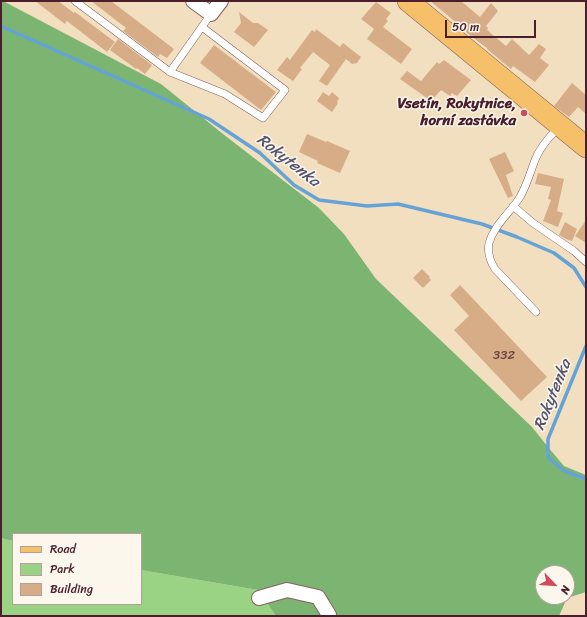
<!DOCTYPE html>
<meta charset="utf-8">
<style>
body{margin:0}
#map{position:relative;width:587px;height:617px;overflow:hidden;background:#f2dfc0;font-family:Sriracha,sans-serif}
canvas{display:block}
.frame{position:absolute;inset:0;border:2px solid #4a1f2b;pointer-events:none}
.legend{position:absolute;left:12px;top:533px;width:130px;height:72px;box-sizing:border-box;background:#fbf7ec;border:1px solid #b4a19f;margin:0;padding:5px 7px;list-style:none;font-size:12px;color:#4a1f2b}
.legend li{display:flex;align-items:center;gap:8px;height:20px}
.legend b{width:20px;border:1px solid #b4a19f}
.north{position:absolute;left:535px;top:565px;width:40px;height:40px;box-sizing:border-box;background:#fbf7ec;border:1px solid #b4a19f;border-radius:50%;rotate:115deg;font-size:11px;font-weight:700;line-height:16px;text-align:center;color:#4a1f2b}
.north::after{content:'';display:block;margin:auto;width:14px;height:18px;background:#d1495b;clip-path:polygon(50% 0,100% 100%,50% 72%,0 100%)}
.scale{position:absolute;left:445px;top:20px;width:91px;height:18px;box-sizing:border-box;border:2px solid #4a1f2b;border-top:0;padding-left:5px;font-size:12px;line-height:14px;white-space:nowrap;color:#4a1f2b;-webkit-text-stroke:3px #fbf7ec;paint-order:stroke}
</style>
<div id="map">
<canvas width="587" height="617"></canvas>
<div class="frame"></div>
<ul class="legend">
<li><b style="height:5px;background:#f6c06b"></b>Road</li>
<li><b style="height:11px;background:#9bd385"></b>Park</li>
<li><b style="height:11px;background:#d7ad88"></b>Building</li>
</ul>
<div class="north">N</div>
<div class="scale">50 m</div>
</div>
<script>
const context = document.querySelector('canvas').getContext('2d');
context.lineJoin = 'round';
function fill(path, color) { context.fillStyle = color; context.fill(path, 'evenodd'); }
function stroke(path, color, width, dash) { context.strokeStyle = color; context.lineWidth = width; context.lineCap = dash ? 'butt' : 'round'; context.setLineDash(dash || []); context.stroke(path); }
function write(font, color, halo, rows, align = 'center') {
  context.font = font + ' Sriracha,sans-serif'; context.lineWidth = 3; context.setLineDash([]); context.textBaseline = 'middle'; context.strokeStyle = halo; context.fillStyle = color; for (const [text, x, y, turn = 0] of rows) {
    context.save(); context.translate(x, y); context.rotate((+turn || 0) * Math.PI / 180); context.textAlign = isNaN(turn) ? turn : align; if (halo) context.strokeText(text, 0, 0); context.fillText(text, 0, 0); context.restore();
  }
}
fill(new Path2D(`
 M 1,538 L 13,541 L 13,604 L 141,604 L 141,570 L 258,590 L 276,616 L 1,616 Z`), '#9bd385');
fill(new Path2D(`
 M 1,1 L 3,1 L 161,84 L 223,134 L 319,208 L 344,234 L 376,279 L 532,427 L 548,447 L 564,466 L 586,475 L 586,592 L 567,598 L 559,616 L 276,616 L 258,590 L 141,570 L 141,534 L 13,534 L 13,541 L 1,538 ZM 543,573 L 567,573 L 567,597 L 543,597 Z`), '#7cb572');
stroke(new Path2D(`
 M 1,26 L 209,119 L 260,153 L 294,185 L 319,200 L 367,206 L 398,204 L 482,224 L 517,237 L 554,253 L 574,268 L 586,287
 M 586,346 L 548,439 L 548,457 L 564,471 L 586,479`), '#65a3d7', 3.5);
fill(new Path2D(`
 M 35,1 L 58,1 L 74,13 L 75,12 L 115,42 L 107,52 L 67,21 L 65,24 Z
 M 91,1 L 111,1 L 174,49 L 167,58 L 160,54 L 158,57 L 123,31 L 126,28 Z
 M 430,1 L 461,1 L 480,17 L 491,3 L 498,11 L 486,26 L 488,28 L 487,30 L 506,46 L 512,39 L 529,55 L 539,44 L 546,49 L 540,58 L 549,65 L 535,82 L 513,66 L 511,69 L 487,49 L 487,48 L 467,33 L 467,32 L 446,14 Z
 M 376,2 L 391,13 L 386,19 L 388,21 L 383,27 L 412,49 L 401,64 L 367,39 L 374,29 L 361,19 Z
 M 239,12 L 253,23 L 258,23 L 268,30 L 254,47 L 234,32 L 241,23 Z
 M 316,29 L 340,47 L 343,43 L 361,57 L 357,63 L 352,64 L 346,59 L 327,86 L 319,81 L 330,65 L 313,52 L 300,68 L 302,69 L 293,81 L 277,70 L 287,57 L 290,60 L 292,57 L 312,30 L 315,32 Z
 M 118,39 L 152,65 L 145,74 L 137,68 L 136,69 L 110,50 Z
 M 214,45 L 276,92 L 261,110 L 200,63 Z
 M 444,60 L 471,80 L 457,96 L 452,93 L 450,96 L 441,90 L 431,101 L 400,79 L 407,71 L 421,81 L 437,62 L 439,64 Z
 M 572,83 L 586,95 L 586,114 L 578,107 L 569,117 L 554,106 Z
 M 323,92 L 329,96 L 332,92 L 339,98 L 337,102 L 338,103 L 332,112 L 317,101 Z
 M 307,134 L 326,142 L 327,141 L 350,151 L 340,173 L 317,163 L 318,161 L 299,152 Z
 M 505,152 L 514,171 L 506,175 L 513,196 L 508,198 L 489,159 Z
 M 538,173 L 564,179 L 557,211 L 563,213 L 558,227 L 543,221 L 551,200 L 548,199 L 551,187 L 535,184 Z
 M 586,220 L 586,243 L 575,236 Z
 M 565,222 L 577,229 L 572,241 L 566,239 L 559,235 Z
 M 422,269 L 430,277 L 429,278 L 431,280 L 423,288 L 413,278 Z
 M 460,285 L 547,377 L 521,401 L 454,330 L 469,316 L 450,295 Z`), '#d7ad88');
const lane = new Path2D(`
 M 75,1 L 170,72 L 211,14
 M 170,72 L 225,94 L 263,118 L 285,90 L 202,27
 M 513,206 L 533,223 L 574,251 L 586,262
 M 536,312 L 495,269 C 490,261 487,253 489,243 C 494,225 510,213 520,197 C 527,185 530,173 535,160 C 540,147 549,137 558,128`);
const street = new Path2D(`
 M 193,1 L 211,14 L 221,1
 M 259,598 L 287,590 L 318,597 L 329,615 L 329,616`);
const primary = new Path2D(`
 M 408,1 L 586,147`);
stroke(lane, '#85625f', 8);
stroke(street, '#85625f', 16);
stroke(primary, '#85625f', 22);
stroke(lane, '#fff', 7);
stroke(street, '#fff', 14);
stroke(primary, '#f6c06b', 21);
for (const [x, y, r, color] of [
 [524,113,4,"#d1495b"]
]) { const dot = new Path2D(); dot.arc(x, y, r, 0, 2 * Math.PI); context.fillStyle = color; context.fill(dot); stroke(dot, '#fbf7ec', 1.5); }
write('13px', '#6d4242', null, [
 ["332",504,356]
]);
write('bold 15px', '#4a1f2b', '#fbf7ec', [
 ["Vsetín, Rokytnice,",516,104],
 ["horní zastávka",516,121]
], 'right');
write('italic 16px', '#555470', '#fbf7ec', [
 ["Rokytenka",288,161,38],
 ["Rokytenka",553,395,-68]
]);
</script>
